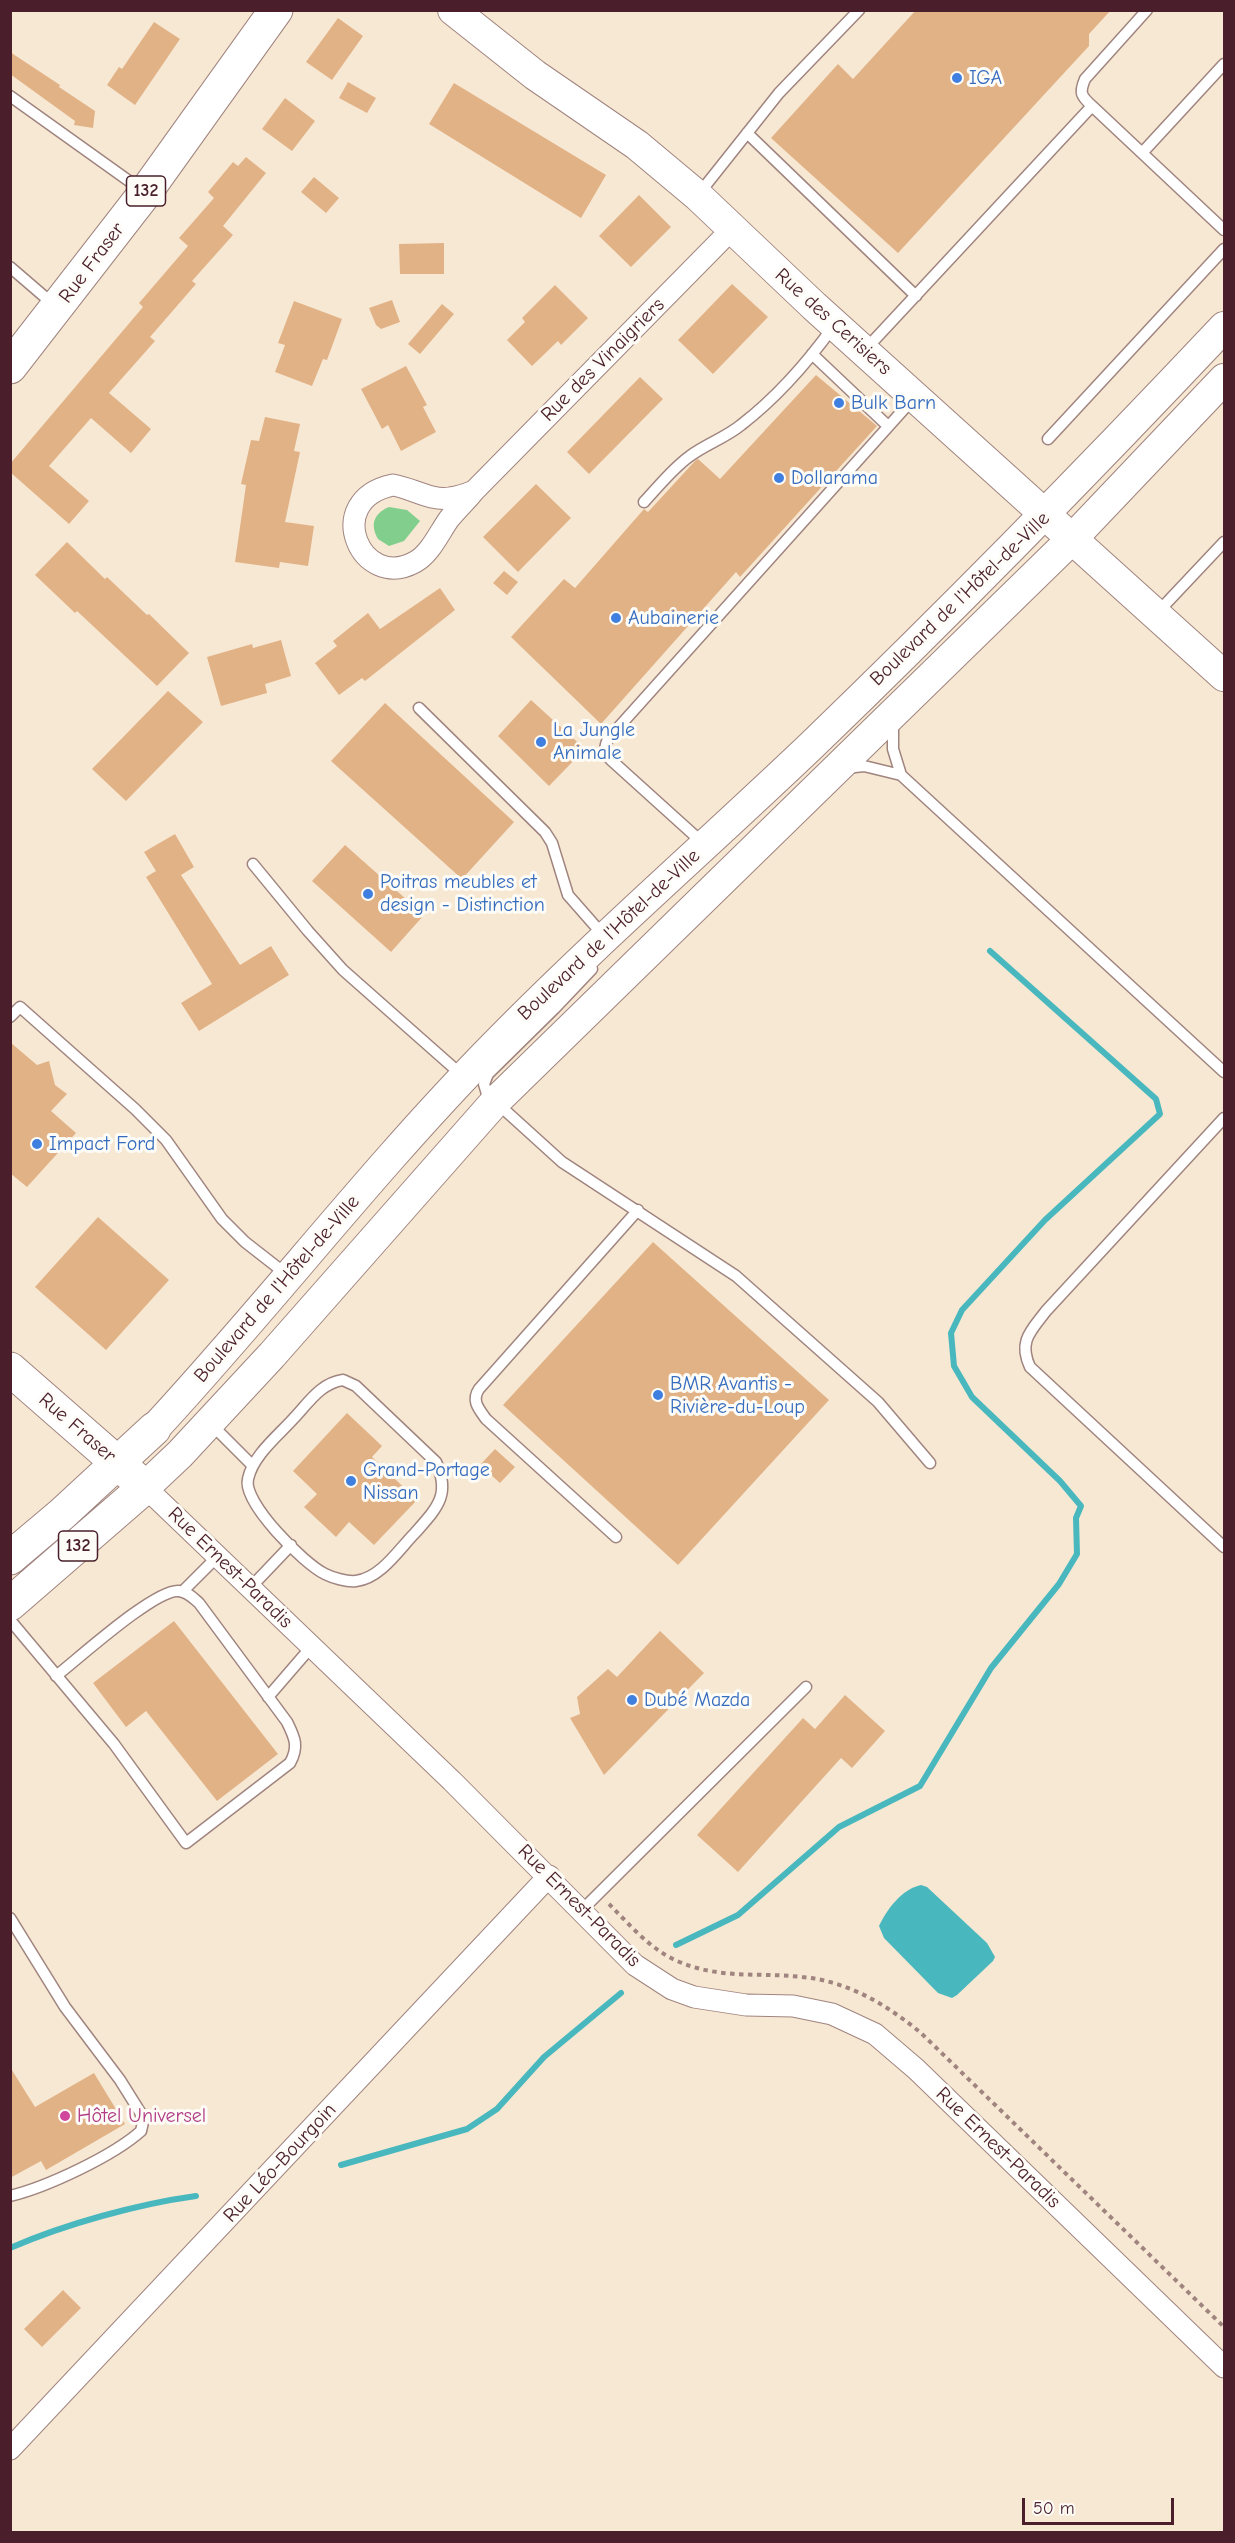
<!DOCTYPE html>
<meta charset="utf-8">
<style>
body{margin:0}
#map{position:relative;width:1235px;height:2543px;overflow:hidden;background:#f7e8d3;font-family:"Comic Neue",sans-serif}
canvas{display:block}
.frame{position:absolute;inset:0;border:12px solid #4a1f2b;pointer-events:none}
.scale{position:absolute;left:1022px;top:2498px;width:152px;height:27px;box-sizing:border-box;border:3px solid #4a1f2b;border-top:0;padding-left:8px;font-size:18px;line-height:21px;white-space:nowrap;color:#4a1f2b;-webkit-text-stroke:4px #fdfcf7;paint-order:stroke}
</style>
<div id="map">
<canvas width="1235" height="2543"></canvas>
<div class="frame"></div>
<div class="scale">50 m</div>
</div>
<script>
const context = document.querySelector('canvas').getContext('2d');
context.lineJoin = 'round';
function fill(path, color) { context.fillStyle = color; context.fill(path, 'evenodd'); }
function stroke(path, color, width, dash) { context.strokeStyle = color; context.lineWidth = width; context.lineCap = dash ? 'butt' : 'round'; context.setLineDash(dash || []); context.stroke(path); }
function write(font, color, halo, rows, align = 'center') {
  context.font = font + ' "Comic Neue",sans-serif'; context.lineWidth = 6; context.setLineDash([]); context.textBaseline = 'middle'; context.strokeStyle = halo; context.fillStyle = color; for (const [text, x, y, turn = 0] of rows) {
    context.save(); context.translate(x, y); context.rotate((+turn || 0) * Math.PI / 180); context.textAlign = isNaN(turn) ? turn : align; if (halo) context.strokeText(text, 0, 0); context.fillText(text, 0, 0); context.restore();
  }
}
fill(new Path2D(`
 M 389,507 L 407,510 L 420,521 L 404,541 L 389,546 L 378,539 C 370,525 373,514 389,507 Z`), '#82ce8c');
fill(new Path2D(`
 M 921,1885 L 927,1887 L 987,1943 L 995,1957 L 993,1961 L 957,1995 L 952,1998 L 938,1993 L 884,1938 L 879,1926 C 887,1909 902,1889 921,1885 Z`), '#48b8be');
stroke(new Path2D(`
 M 676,1945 L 738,1915 L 839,1827 L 920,1786 L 991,1668 L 1059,1584 L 1077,1554 L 1076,1518 L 1081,1506 L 1060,1481 L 972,1397 L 954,1366 L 951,1333 L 962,1310 L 1045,1220 L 1160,1114 L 1156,1099 L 990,951
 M 341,2165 L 467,2129 L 497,2109 L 544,2057 L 621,1993
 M 10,2248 C 65,2224 138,2204 196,2196`), '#48b8be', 6);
fill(new Path2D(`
 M 916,10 L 1111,10 L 1089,34 L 1089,46 L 898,253 L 771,138 L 838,64 L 853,79 Z
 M 338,18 L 363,36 L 332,80 L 306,62 Z
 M 154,22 L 180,39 L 135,105 L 107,85 L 119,67 L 122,69 Z
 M 10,52 L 60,85 L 59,87 L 95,111 L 93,128 L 74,125 L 75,121 L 10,74 Z
 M 348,82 L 376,98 L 367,113 L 339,98 Z
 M 454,83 L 606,175 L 581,218 L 429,124 Z
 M 285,98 L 315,121 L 292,151 L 262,129 Z
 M 246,157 L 266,173 L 223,226 L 233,235 L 192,281 L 196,284 L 150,337 L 155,341 L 109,393 L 151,429 L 131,453 L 91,418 L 49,466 L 89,501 L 69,524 L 10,472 L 10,464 L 143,307 L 139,303 L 188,246 L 179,238 L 214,198 L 208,192 L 233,162 L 238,166 Z
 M 314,177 L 339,198 L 326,213 L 301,192 Z
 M 639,195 L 671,227 L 631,267 L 599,236 Z
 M 444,243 L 444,274 L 400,274 L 399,244 Z
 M 732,284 L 768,317 L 713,374 L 678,340 Z
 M 555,285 L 588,318 L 561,345 L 558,341 L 532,366 L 507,340 L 525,322 L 522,318 Z
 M 392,300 L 400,322 L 381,329 L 376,325 L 369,308 Z
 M 294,301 L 342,319 L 327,360 L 323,359 L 312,386 L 275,372 L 285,345 L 278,343 Z
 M 442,304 L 454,314 L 420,354 L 408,344 Z
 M 406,366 L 427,405 L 423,407 L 436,432 L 401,451 L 388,425 L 382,429 L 361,389 Z
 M 816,375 L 877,426 L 740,577 L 736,572 L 601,724 L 511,637 L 564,579 L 575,588 L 644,509 L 648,512 L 695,461 L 698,459 L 720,479 Z
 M 640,377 L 663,399 L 589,474 L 567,452 Z
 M 265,417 L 300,424 L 294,451 L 300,452 L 285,522 L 314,526 L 308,566 L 280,562 L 279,568 L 235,562 L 246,485 L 241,484 L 251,440 L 259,441 Z
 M 536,484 L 571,518 L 518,572 L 483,537 Z
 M 67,542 L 105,579 L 107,577 L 147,615 L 149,614 L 189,653 L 157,686 L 77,611 L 75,613 L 35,575 Z
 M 504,571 L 518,582 L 507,595 L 493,583 Z
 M 440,588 L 455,610 L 365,681 L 362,678 L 339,695 L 315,663 L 337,646 L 333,641 L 368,613 L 380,629 Z
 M 281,640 L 291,676 L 265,684 L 267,693 L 221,706 L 207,657 L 252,644 L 253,648 Z
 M 168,691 L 203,722 L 126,801 L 92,769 Z
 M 531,700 L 585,749 L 549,786 L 498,736 Z
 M 385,703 L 514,822 L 462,879 L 331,761 Z
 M 175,834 L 194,867 L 181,875 L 240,965 L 271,946 L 289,975 L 199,1031 L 181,1003 L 212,984 L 146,877 L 156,871 L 144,852 Z
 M 345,845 L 424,915 L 391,952 L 312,881 Z
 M 10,1042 L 37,1065 L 49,1061 L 55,1085 L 67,1094 L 51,1111 L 76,1133 L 27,1187 L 10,1173 Z
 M 98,1217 L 169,1280 L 106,1350 L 35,1287 Z
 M 653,1242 L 829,1400 L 678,1565 L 503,1405 Z
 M 347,1413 L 382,1446 L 372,1457 L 417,1500 L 374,1545 L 349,1522 L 336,1537 L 304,1507 L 317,1494 L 293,1471 Z
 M 495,1449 L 515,1467 L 500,1483 L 480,1465 Z
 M 174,1621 L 278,1754 L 217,1801 L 146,1711 L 126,1727 L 93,1683 Z
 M 660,1631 L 704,1673 L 604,1775 L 570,1718 L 580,1714 L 577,1697 L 608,1669 L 617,1677 Z
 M 845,1695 L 885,1731 L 852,1768 L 841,1758 L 738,1872 L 697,1835 L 803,1718 L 815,1729 Z
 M 10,2067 L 35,2107 L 94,2073 L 125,2124 L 46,2170 L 41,2161 L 10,2178 Z
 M 63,2290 L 81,2308 L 42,2347 L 24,2329 Z`), '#e2b287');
const lane = new Path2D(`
 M 10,96 L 143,191
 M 1092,106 C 1081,96 1079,93 1085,79 L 1147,10
 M 747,133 L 916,296
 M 1142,153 L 1224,64
 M 698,195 L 779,93 L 859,10
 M 10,267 L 53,304
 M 864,351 L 1092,106 L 1224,230
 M 812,354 L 888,426
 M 1048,439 L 1224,249
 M 644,502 C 658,487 673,468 690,456 C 706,444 725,438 741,425 C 776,398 807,363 833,327
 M 1158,612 L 1224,542
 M 419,708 L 545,832 L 552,843 L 568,895 L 604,936
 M 893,723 L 893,749 L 901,775
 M 846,768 L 864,766 L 901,775 L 1224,1072
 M 704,844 L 611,760 C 604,752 604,748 608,739 L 913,399
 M 253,864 L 308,931 L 343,970 L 464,1077
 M 592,969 L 555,1008 L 488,1074 L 484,1084 L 487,1094 L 562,1162 L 736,1276 L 878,1402 L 930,1463
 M 10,1017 L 20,1007 L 135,1109 L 166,1140 L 222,1219 L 245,1242 L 286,1274
 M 1224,1118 L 1046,1311 C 1031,1331 1018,1341 1030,1367 L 1224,1547
 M 343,1380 L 356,1386 L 436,1462 C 451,1495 437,1508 415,1533 C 399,1549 381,1578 356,1581 C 347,1582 333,1578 325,1574 C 304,1564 242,1502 248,1479 C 253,1455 279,1435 294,1418 C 309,1402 321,1383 343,1380 Z
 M 210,1423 L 252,1465
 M 616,1537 L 486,1419 C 479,1409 471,1401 479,1389 L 638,1210
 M 251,1587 L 291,1545
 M 182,1592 L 218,1556
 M 10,1620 L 114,1744 L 186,1843 L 290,1763 C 299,1747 295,1738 287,1722 L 199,1603 C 193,1598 188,1592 179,1591 C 156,1588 78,1659 56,1676
 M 268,1697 L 312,1646
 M 581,1911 L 806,1687
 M 10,1918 L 65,2007 L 120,2080 L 140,2112 L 143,2122 L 141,2131 C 113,2156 47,2187 10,2196`);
const street = new Path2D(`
 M 393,485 C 412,488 430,501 450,498 C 458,497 467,494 474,491 C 466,501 457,509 449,519 C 439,533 430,554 415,562 C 361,592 321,500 393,485 Z
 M 474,491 L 732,229
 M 145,1487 L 452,1781 L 635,1965 L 672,1989 L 694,1997 L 746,2005 L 793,2006 L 832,2014 L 875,2034 L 916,2069 L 1224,2367
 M 10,2449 L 549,1876`);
const secondary = new Path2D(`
 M 453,10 L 535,75 L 637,145 L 698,196 L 814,306 L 1224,676
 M 154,1429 C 268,1306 370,1173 487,1053 C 591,946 704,848 812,745 C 953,609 1090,469 1224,327
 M 145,1487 L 180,1454 L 272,1355 L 495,1102 L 1072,539 L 1224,379`);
const primary = new Path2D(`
 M 10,367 L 145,193 L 276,10
 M 10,1369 L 145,1487 L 10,1604
 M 10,1558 L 62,1514 L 154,1429`);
stroke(lane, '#a0847f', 13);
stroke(street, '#a0847f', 23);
stroke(secondary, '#a0847f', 32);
stroke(primary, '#a0847f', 35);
stroke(new Path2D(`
 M 609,1904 C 629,1924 649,1948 675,1960 C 719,1980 757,1972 802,1977 C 848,1981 887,2005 921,2033 L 1224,2327`), '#a0847f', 4, [4.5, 4.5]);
stroke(lane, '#fff', 10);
stroke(street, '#fff', 21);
stroke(secondary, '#fff', 30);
stroke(primary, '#fff', 33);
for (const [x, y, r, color] of [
 [957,78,6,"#3f7fe0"],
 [839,403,6,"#3f7fe0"],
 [779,478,6,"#3f7fe0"],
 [616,618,6,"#3f7fe0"],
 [541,742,6,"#3f7fe0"],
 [368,894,6,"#3f7fe0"],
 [37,1144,6,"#3f7fe0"],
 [658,1395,6,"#3f7fe0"],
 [351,1481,6,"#3f7fe0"],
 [632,1700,6,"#3f7fe0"],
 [65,2116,6,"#d1479c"]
]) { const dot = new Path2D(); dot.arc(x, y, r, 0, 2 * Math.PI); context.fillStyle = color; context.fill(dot); stroke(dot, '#fdfcf7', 2); }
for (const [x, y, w] of [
 [146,191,39],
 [78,1546,39]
]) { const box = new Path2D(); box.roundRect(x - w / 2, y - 15, w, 30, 4.5); context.fillStyle = '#fdfcf7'; context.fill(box); stroke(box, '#4a1f2b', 1.5); }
write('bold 18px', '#4a1f2b', null, [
 ["132",146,191],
 ["132",78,1546]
]);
write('20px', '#366cbe', '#fdfcf7', [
 ["IGA",969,78],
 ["Bulk Barn",851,403],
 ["Dollarama",791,478],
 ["Aubainerie",628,618],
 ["La Jungle",553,730],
 ["Animale",553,753],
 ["Poitras meubles et",380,882],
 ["design - Distinction",380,905],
 ["Impact Ford",49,1144],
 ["BMR Avantis -",670,1384],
 ["Rivière-du-Loup",670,1407],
 ["Grand-Portage",363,1470],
 ["Nissan",363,1493],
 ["Dubé Mazda",644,1700]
], 'left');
write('20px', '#4a1f2b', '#fdfcf7', [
 ["Rue Fraser",92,263,-53],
 ["Rue des Cerisiers",833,322,42],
 ["Rue des Vinaigriers",603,360,-45],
 ["Boulevard de l'Hôtel-de-Ville",960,599,-44],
 ["Boulevard de l'Hôtel-de-Ville",609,935,-43],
 ["Boulevard de l'Hôtel-de-Ville",277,1289,-49],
 ["Rue Fraser",77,1428,41],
 ["Rue Ernest-Paradis",230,1568,44],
 ["Rue Ernest-Paradis",579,1906,45],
 ["Rue Ernest-Paradis",998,2148,44],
 ["Rue Léo-Bourgoin",280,2163,-47]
]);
write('20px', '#b23c85', '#fdfcf7', [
 ["Hôtel Universel",77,2116]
], 'left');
</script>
